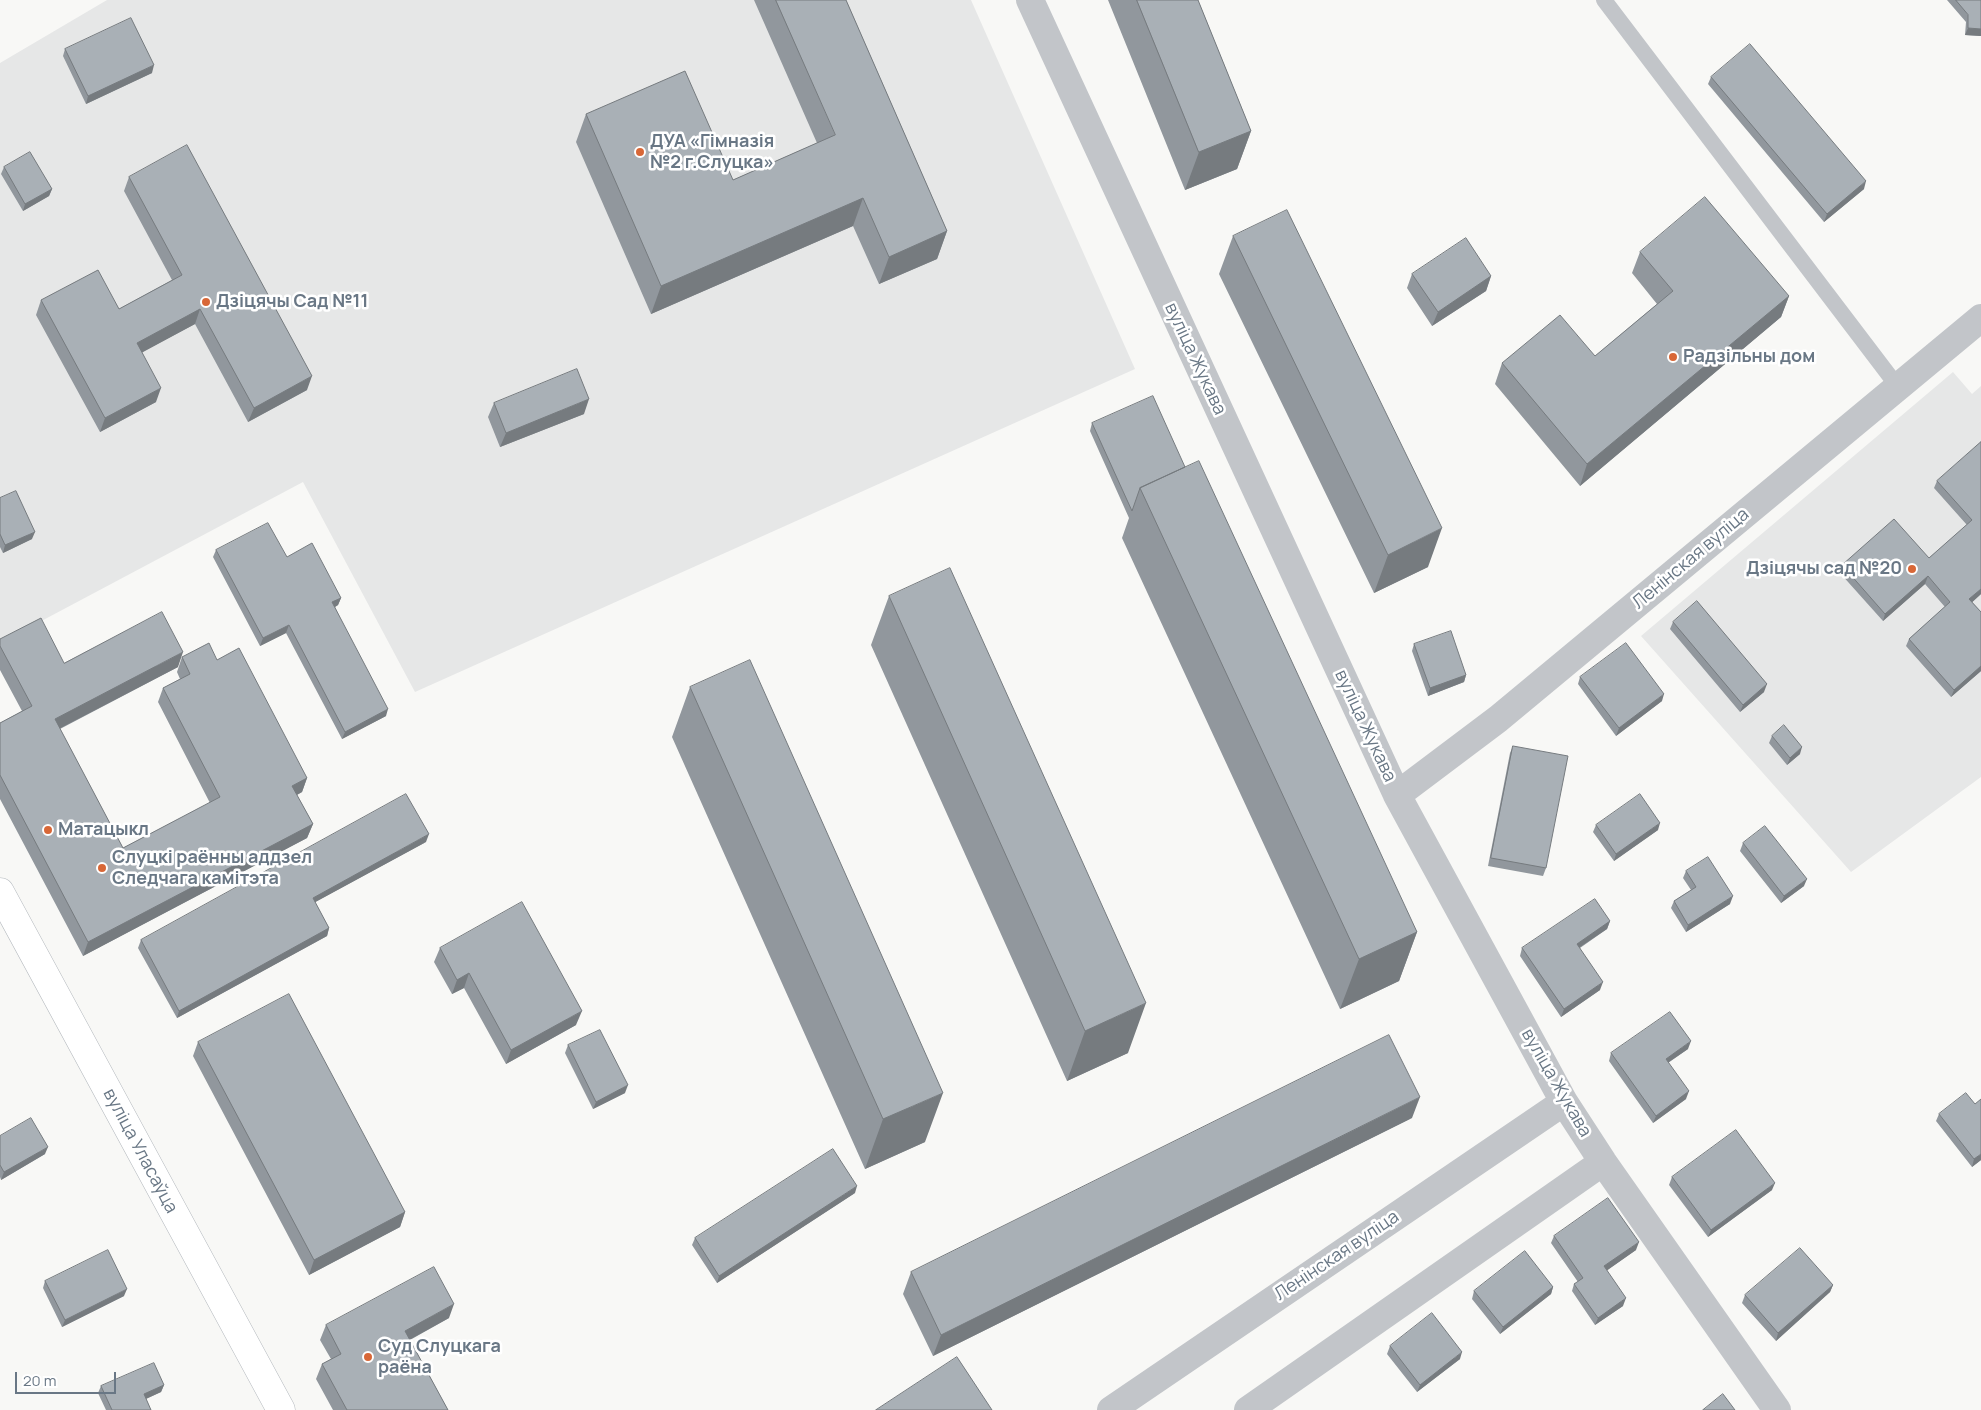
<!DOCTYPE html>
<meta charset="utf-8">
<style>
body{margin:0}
#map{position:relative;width:1981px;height:1410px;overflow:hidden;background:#f8f8f6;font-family:Manrope,sans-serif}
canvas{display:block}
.scale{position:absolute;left:15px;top:1372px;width:101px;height:22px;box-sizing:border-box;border:2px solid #697785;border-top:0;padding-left:6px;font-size:15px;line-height:18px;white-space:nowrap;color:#697785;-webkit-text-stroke:4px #fff;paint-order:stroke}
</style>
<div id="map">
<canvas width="1981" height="1410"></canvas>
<div class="scale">20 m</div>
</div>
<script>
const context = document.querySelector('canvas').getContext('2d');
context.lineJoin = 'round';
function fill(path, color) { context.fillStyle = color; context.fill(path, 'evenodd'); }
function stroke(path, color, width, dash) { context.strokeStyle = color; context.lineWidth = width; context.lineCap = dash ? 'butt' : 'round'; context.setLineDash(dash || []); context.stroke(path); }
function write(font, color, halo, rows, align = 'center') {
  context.font = font + ' Manrope,sans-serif'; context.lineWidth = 5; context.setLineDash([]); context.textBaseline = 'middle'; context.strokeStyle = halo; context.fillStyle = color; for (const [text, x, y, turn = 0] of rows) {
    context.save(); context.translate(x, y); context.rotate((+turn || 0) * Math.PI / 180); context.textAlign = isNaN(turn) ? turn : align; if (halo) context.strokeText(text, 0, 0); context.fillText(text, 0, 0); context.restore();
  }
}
fill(new Path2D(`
 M 107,0 L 971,0 L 1135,369 L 415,692 L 303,482 L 0,643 L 0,63 Z
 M 1953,372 L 1972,394 L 1981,386 L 1981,777 L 1851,872 L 1641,636 Z`), '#e6e7e7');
const secondary = new Path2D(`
 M 0,892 L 281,1410`);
stroke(secondary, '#b4b9be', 29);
stroke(new Path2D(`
 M 1604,0 L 1898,387`), '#c2c5c9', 16);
stroke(new Path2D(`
 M 1030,0 L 1397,795 L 1564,1102 L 1603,1162 L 1777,1410
 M 1397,795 L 1498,719 L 1981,318
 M 1111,1410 L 1564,1102
 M 1248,1410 L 1603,1162`), '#c2c5c9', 28);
stroke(secondary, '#fff', 28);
fill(new Path2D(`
 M 754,0 L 846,0 L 947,231 L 937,259 L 879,284 L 853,226 L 651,314 L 576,142 L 586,114 L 733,180 L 817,143 Z
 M 1108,0 L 1198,0 L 1251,131 L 1237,169 L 1185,190 Z
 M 1947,0 L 1981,0 L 1981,36 L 1965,35 L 1966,22 Z
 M 65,49 L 152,73 L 86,104 L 63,56 Z
 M 1711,77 L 1864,189 L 1824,222 L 1708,84 Z
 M 4,167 L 52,189 L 49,196 L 23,211 L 1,174 Z
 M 129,177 L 307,390 L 248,422 L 195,324 L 142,352 L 156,402 L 100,432 L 36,315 L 41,300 L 119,309 L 172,280 L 124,191 Z
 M 1233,236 L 1428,567 L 1374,593 L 1219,274 Z
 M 1640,252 L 1789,296 L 1781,317 L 1580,486 L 1495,384 L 1502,363 L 1595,356 L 1657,304 L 1632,273 Z
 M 1412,274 L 1491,276 L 1486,291 L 1432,326 L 1407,288 Z
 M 494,403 L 584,414 L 500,447 L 488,417 Z
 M 1092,423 L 1185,467 L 1417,932 L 1399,981 L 1340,1009 L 1122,538 L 1129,518 L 1090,431 Z
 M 1981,442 L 1981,594 L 1972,602 L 1981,612 L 1981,671 L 1951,697 L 1906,646 L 1909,639 L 1945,607 L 1925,584 L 1883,621 L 1840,573 L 1842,565 L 1929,558 L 1967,525 L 1934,488 L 1937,481 Z
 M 0,498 L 32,539 L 3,553 L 0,547 Z
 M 216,550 L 287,557 L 341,598 L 338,605 L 335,607 L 386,716 L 342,739 L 286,633 L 260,646 L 213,557 Z
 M 889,596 L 1128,1053 L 1067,1081 L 871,645 Z
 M 1673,622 L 1764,692 L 1740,712 L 1670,629 Z
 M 0,639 L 64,663 L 178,667 L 60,729 L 123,848 L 210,803 L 158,702 L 163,688 L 180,679 L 177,672 L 182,657 L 217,660 L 307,778 L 302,792 L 297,795 L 313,824 L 307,838 L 83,956 L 0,799 L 0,723 L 22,711 L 0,670 Z
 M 1414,644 L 1466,675 L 1464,682 L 1428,696 L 1412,651 Z
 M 1580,677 L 1662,701 L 1616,736 L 1578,684 Z
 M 690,687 L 925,1142 L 865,1169 L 672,737 Z
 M 1772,736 L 1800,754 L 1787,765 L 1769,743 Z
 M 1513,746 L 1546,868 L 1543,876 L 1488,866 L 1510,753 Z
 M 1596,825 L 1658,830 L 1614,861 L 1593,832 Z
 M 426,842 L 315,902 L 329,928 L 327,936 L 177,1018 L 138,948 L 141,940 Z
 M 1743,843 L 1804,886 L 1781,903 L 1740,851 Z
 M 1686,871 L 1730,904 L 1686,932 L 1671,908 L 1674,901 L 1691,890 L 1683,878 Z
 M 1610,921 L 1607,929 L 1580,948 L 1600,990 L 1561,1017 L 1520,956 L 1522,948 Z
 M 440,948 L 576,1025 L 506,1064 L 464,988 L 452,994 L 434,962 Z
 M 198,1042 L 405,1212 L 400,1227 L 309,1275 L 193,1056 Z
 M 568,1045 L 625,1093 L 593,1109 L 565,1053 Z
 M 1688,1049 L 1668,1063 L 1686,1099 L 1653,1123 L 1609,1061 L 1611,1053 Z
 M 1939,1114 L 1981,1160 L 1972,1167 L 1936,1121 Z
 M 1412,1118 L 933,1356 L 903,1294 L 911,1272 Z
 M 0,1136 L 45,1154 L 1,1180 L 0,1177 Z
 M 1672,1177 L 1772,1190 L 1708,1237 L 1669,1185 Z
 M 855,1193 L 717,1283 L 692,1245 L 695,1238 Z
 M 1554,1236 L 1636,1250 L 1607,1270 L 1623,1306 L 1595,1325 L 1572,1291 L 1574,1284 L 1578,1282 L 1551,1243 Z
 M 45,1281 L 124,1296 L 62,1327 L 43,1288 Z
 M 1833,1285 L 1830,1292 L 1776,1341 L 1742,1303 L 1745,1295 Z
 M 1553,1287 L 1551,1294 L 1500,1334 L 1472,1299 L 1474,1291 Z
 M 449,1318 L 410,1340 L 448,1410 L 333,1410 L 316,1379 L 322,1364 L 331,1359 L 320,1340 L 326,1325 Z
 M 1390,1346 L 1460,1359 L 1417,1392 L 1387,1354 Z
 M 164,1385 L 161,1392 L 146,1399 L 151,1410 L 106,1410 L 98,1393 L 101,1386 Z`), '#91979d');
fill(new Path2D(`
 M 1968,28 L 1981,29 L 1981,36 L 1965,35 Z
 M 154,65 L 152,73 L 86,104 L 88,96 Z
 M 1251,131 L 1237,169 L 1185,190 L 1199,152 Z
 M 1866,181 L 1864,189 L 1824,222 L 1827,214 Z
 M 52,189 L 49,196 L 23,211 L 25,204 Z
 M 863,198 L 853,226 L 651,314 L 661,286 Z
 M 947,231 L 937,259 L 879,284 L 889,257 Z
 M 1491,276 L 1486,291 L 1432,326 L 1438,312 Z
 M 1789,296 L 1781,317 L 1580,486 L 1587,464 Z
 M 200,309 L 195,324 L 132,358 L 137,343 Z
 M 312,376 L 307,390 L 248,422 L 254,408 Z
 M 161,388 L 156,402 L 100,432 L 105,418 Z
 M 589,399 L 584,414 L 500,447 L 506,433 Z
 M 1442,528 L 1428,567 L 1374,593 L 1388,555 Z
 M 35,532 L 32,539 L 3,553 L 5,545 Z
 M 1928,576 L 1925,584 L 1883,621 L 1885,614 Z
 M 1981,589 L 1981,594 L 1967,607 L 1969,599 Z
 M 341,598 L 338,605 L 330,610 L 332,602 Z
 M 289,625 L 286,633 L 260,646 L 263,638 Z
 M 183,652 L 178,667 L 49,734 L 55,719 Z
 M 1981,666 L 1981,671 L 1951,697 L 1954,690 Z
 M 1466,675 L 1464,682 L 1428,696 L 1430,688 Z
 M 1767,684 L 1764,692 L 1740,712 L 1743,705 Z
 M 1664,694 L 1662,701 L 1616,736 L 1619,728 Z
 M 388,709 L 386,716 L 342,739 L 345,732 Z
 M 1802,747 L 1800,754 L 1787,765 L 1790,758 Z
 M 307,778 L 302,792 L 287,800 L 292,786 Z
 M 1660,823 L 1658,830 L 1614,861 L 1616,854 Z
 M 313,824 L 307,838 L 83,956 L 88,942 Z
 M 429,834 L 426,842 L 310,905 L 313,898 Z
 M 1807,879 L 1804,886 L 1781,903 L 1784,896 Z
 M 1733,896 L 1730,904 L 1686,932 L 1688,925 Z
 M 1610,921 L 1607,929 L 1574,951 L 1577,944 Z
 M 329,928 L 327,936 L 177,1018 L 179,1011 Z
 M 1417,932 L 1399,981 L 1340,1009 L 1359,959 Z
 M 469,973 L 464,988 L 452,994 L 457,980 Z
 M 1603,982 L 1600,990 L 1561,1017 L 1564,1009 Z
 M 1146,1003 L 1128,1053 L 1067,1081 L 1085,1031 Z
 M 582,1011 L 576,1025 L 506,1064 L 511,1050 Z
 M 1691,1041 L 1688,1049 L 1663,1066 L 1666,1059 Z
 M 628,1085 L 625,1093 L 593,1109 L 596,1102 Z
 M 1689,1091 L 1686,1099 L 1653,1123 L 1656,1116 Z
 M 943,1093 L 925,1142 L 865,1169 L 883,1119 Z
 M 1420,1097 L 1412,1118 L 933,1356 L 941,1335 Z
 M 48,1147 L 45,1154 L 1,1180 L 4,1172 Z
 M 1981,1154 L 1981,1160 L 1972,1167 L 1974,1159 Z
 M 1775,1183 L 1772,1190 L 1708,1237 L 1711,1230 Z
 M 857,1186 L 855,1193 L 717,1283 L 719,1276 Z
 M 405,1212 L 400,1227 L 309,1275 L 314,1260 Z
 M 1639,1242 L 1636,1250 L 1602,1274 L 1604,1266 Z
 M 1833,1285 L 1830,1292 L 1776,1341 L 1778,1333 Z
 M 1553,1287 L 1551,1294 L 1500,1334 L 1503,1327 Z
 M 127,1289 L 124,1296 L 62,1327 L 65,1320 Z
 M 1626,1298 L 1623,1306 L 1595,1325 L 1598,1318 Z
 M 454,1304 L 449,1318 L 400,1345 L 405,1331 Z
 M 1462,1352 L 1460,1359 L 1417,1392 L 1420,1385 Z
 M 164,1385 L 161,1392 L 141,1401 L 144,1394 Z`), '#767b7f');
const building = new Path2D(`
 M 776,0 L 846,0 L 947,231 L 889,257 L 863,198 L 661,286 L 586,114 L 685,71 L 733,180 L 835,135 Z
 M 1137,0 L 1198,0 L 1251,131 L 1199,152 Z
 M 1956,0 L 1981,0 L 1981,29 L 1968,28 L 1968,15 Z
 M 131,18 L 154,65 L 88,96 L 65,49 Z
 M 1750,44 L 1866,181 L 1827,214 L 1711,77 Z
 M 187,145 L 312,376 L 254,408 L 200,309 L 137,343 L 161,388 L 105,418 L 41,300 L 98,270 L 119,309 L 182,275 L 129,177 Z
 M 30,152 L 52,189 L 25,204 L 4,167 Z
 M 1705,197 L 1789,296 L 1587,464 L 1502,363 L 1560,315 L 1595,356 L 1673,291 L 1640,252 Z
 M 1287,210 L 1442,528 L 1388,555 L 1233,236 Z
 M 1466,238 L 1491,276 L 1438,312 L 1412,274 Z
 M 577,369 L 589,399 L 506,433 L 494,403 Z
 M 1153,396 L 1185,467 L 1140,488 L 1132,511 L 1092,423 Z
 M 1981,442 L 1981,589 L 1969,599 L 1981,612 L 1981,666 L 1954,690 L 1909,639 L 1950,602 L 1928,576 L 1885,614 L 1842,565 L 1894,519 L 1929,558 L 1972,520 L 1937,481 Z
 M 1199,461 L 1417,932 L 1359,959 L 1140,488 Z
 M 16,491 L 35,532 L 5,545 L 0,534 L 0,498 Z
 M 268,523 L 287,557 L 312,543 L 341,598 L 332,602 L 388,709 L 345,732 L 289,625 L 263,638 L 216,550 Z
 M 950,568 L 1146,1003 L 1085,1031 L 889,596 Z
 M 1697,601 L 1767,684 L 1743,705 L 1673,622 Z
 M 162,612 L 183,652 L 55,719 L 123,848 L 220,797 L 163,688 L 190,674 L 182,657 L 209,643 L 217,660 L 239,648 L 307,778 L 292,786 L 313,824 L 88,942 L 0,775 L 0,723 L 32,706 L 0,646 L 0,639 L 41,618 L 64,663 Z
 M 1451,631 L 1466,675 L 1430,688 L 1414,644 Z
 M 1626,643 L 1664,694 L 1619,728 L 1580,677 Z
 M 750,660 L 943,1093 L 883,1119 L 690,687 Z
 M 1784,725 L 1802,747 L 1790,758 L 1772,736 Z
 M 1513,746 L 1568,756 L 1546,868 L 1491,858 Z
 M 406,794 L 429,834 L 313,898 L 329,928 L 179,1011 L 141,940 Z
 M 1640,794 L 1660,823 L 1616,854 L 1596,825 Z
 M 1765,826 L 1807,879 L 1784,896 L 1743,843 Z
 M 1708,857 L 1733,896 L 1688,925 L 1674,901 L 1696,887 L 1686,871 Z
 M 1595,899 L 1610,921 L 1577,944 L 1603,982 L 1564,1009 L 1522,948 Z
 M 522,902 L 582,1011 L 511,1050 L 469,973 L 457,980 L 440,948 Z
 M 289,994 L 405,1212 L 314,1260 L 198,1042 Z
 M 1670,1012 L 1691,1041 L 1666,1059 L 1689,1091 L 1656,1116 L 1611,1053 Z
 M 600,1030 L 628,1085 L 596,1102 L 568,1045 Z
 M 1389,1035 L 1420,1097 L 941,1335 L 911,1272 Z
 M 1966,1093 L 1975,1104 L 1981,1099 L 1981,1154 L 1974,1159 L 1939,1114 Z
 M 31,1118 L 48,1147 L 4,1172 L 0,1165 L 0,1136 Z
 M 1736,1130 L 1775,1183 L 1711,1230 L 1672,1177 Z
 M 833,1149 L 857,1186 L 719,1276 L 695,1238 Z
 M 1608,1198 L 1639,1242 L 1604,1266 L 1626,1298 L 1598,1318 L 1574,1284 L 1583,1278 L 1554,1236 Z
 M 1800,1248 L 1833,1285 L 1778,1333 L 1745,1295 Z
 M 108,1250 L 127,1289 L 65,1320 L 45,1281 Z
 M 1525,1251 L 1553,1287 L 1503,1327 L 1474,1291 Z
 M 434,1267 L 454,1304 L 405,1331 L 448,1410 L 347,1410 L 322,1364 L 341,1354 L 326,1325 Z
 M 1432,1313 L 1462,1352 L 1420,1385 L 1390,1346 Z
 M 957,1357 L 992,1410 L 876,1410 Z
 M 154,1363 L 164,1385 L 144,1394 L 151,1410 L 112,1410 L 101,1386 Z
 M 1723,1394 L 1735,1410 L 1703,1410 Z`);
fill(building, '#a9b0b6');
stroke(building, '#767b7f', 1);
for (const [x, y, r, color] of [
 [640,152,5,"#d86737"],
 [206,302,5,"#d86737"],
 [1673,357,5,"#d86737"],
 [1912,569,5,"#d86737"],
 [48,830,5,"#d86737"],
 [102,868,5,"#d86737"],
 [368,1357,5,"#d86737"]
]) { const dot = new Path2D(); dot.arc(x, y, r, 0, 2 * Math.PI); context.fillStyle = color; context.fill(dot); stroke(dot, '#fff', 2); }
write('bold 18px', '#697785', '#fff', [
 ["ДУА «Гімназія",650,142],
 ["№2 г.Слуцка»",650,163],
 ["Дзіцячы Сад №11",216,302],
 ["Радзільны дом",1683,357],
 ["Дзіцячы сад №20",1902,569,"right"],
 ["Матацыкл",58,830],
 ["Слуцкі раённы аддзел",112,858],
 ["Следчага камітэта",112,879],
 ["Суд Слуцкага",378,1347],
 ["раёна",378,1368]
], 'left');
write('18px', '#697785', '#fff', [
 ["вуліца Жукава",1195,359,65],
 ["Ленінская вуліца",1691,559,-40],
 ["вуліца Жукава",1365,726,65],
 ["вуліца Жукава",1556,1083,60],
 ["вуліца Уласаўца",140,1151,62],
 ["Ленінская вуліца",1337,1256,-34]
]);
</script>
